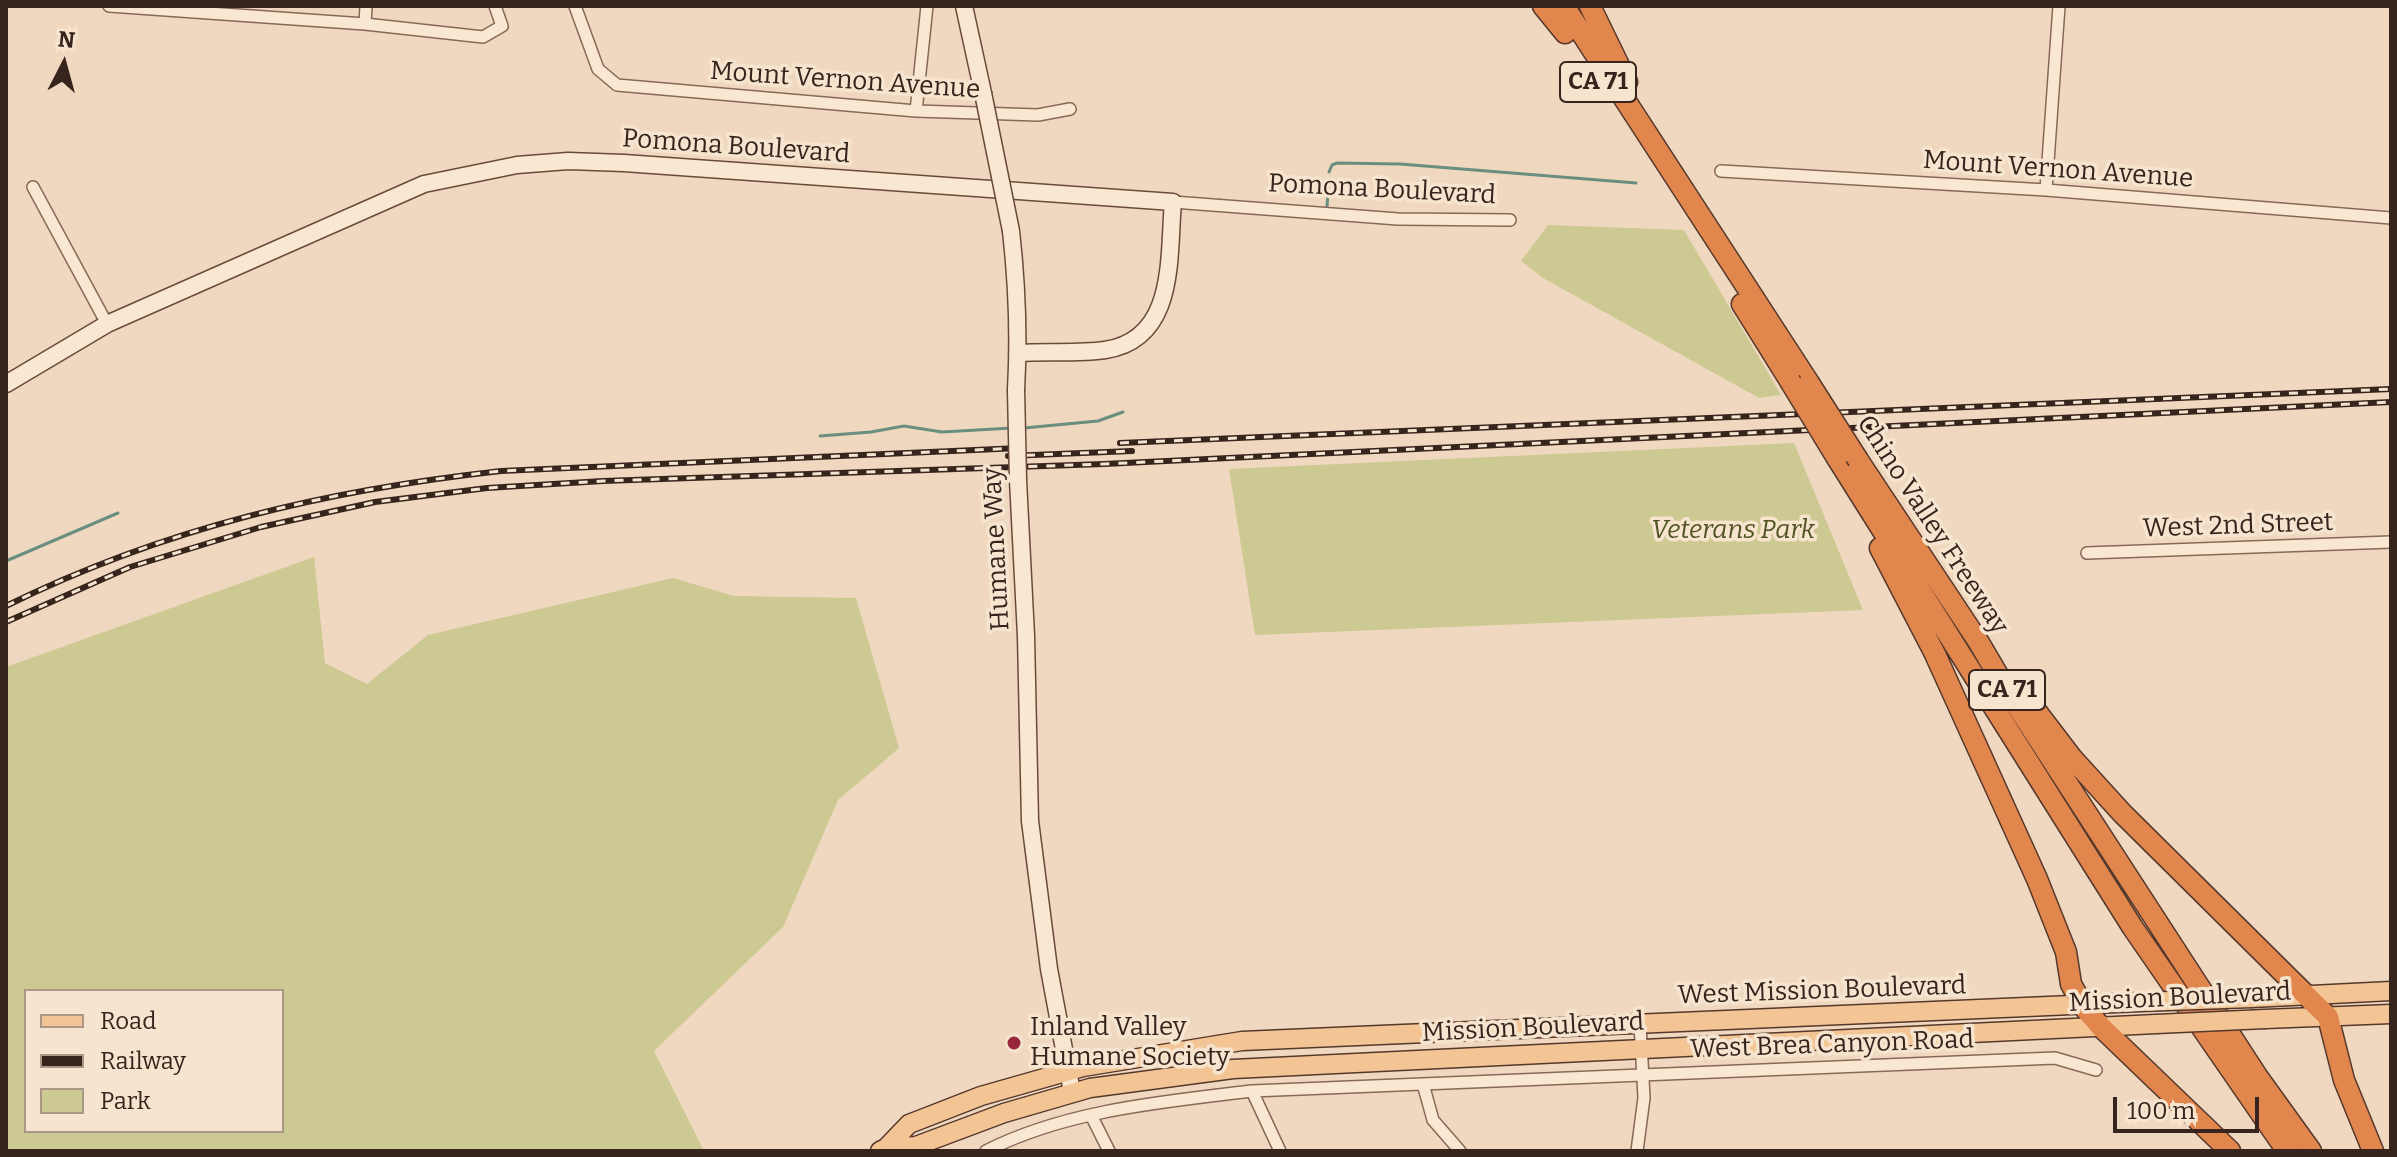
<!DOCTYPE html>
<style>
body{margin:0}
#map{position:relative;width:2397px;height:1157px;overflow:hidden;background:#efd8bf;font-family:Bitter,serif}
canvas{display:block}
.frame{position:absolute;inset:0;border:8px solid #37241c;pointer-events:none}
.legend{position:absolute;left:24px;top:989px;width:260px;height:144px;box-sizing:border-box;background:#f6e4cf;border:2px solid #aa9787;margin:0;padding:10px 14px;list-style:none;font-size:24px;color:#37241c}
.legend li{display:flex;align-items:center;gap:16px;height:40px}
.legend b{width:40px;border:2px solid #aa9787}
.north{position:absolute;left:24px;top:24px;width:80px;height:80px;-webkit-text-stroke:6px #f6e4cf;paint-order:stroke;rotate:6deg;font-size:22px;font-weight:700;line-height:32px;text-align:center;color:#37241c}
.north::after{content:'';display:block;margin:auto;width:28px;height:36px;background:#37241c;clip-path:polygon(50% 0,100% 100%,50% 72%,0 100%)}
.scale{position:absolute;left:2113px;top:1097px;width:146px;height:36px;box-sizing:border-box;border:4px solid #37241c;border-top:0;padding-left:10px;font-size:24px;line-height:28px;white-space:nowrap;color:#37241c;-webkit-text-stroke:6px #f6e4cf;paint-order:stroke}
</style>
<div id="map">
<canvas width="2397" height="1157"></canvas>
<div class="frame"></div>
<ul class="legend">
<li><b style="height:10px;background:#f3c595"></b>Road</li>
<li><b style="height:10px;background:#37241c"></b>Railway</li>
<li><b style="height:22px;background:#cdc993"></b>Park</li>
</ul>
<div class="north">N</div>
<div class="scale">100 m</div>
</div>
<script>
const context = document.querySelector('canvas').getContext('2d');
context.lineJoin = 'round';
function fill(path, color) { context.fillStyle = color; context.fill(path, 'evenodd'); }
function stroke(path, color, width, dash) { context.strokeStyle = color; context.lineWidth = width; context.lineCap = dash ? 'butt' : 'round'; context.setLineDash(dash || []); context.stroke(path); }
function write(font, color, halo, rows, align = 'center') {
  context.font = font + ' Bitter,serif'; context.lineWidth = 7; context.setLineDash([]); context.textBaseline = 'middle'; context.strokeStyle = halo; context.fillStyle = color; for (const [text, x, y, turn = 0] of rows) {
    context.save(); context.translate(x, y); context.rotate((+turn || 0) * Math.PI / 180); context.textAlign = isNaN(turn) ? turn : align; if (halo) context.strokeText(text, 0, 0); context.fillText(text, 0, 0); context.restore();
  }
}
fill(new Path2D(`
 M 1548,225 L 1684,230 L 1781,395 L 1759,398 L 1543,278 L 1521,261 Z
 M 1794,443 L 1863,610 L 1255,635 L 1229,469 Z
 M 314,557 L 325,663 L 367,684 L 428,635 L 673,578 L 734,596 L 856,598 L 899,748 L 838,800 L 783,927 L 654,1051 L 704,1151 L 6,1151 L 6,667 ZM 26,991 L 282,991 L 282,1131 L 26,1131 Z`), '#cdc993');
stroke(new Path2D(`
 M 1329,172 L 1332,165 L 1337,163 L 1400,164 L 1636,183
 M 1327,206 L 1329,183
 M 1024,428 L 1098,421 L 1123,412
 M 820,436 L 871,432 L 904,426 L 942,432 L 1012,428
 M 6,561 L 118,513`), '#6a8e7f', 3);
const street = new Path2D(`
 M 109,6 L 365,24 L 483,37 L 502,26 L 495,6
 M 575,6 L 598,69 L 617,85 L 916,111 L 1038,115 L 1070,109
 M 365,24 L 366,6
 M 916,111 L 927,6
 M 1721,171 L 2046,190 L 2391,218
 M 33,187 L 107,324
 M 2046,190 L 2059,6
 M 1173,202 L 1398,219 L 1510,220
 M 2087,553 L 2391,542
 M 1423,1084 L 1433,1120 L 1460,1151
 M 1252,1091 L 1280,1151
 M 1091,1115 L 1109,1151
 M 986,1151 C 1067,1110 1162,1102 1252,1091 L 2055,1058 L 2096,1070
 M 1637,1151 L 1644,1098 L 1640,1024`);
const secondary = new Path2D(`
 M 964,6 L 983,93
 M 1011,231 C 1017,284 1019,337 1016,390
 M 6,384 L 107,324 L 424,184 L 517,165 L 568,161 L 624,163 L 1173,202 C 1168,257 1177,339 1105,350 C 1077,354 1047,351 1018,353
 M 1018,480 L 1026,636 L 1030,821 L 1049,969 L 1072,1092`);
const primary = new Path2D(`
 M 2252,998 L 2391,991
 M 2265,1019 L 2391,1014
 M 886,1148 L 916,1146 L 1004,1113 L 1090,1088 L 1233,1069 L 2156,1024
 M 880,1151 L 886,1148 L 909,1124 L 981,1096 L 1083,1067 L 1242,1041 L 2141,1002`);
const highway = new Path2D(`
 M 1543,6 L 1565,33
 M 1564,6 L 1809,383
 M 1590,6 L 1627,82
 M 1742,304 L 1790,381
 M 1837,458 L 2133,928 L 2287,1151
 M 1858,460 L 1978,641 L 2008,692 L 2257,1076 L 2311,1151
 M 1880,548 L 1935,654 L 2037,879 L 2066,952 L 2071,984 L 2083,1006 L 2101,1027 L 2230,1151
 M 2027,699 L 2072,758 L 2122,813 L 2328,1017 L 2344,1080 L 2373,1151`);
stroke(street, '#886857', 14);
stroke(secondary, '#694a3a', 19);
stroke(primary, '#55382c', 21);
stroke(highway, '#55382c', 23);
stroke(street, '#f9e7d2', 11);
stroke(secondary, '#f9e7d2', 16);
stroke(primary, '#f3c595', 18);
stroke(highway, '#e1864d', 20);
const rail = new Path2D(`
 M 1120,443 L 2391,389
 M 1008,456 L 1132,451
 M 6,606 C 164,528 327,490 501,471 L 1020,448
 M 6,622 L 130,567 L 261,527 L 375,502 L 487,488 L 603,481 L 1104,464 L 2391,402`);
stroke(rail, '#37241c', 6);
stroke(rail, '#f6e4cf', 3, [9]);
const secondaryBridge = new Path2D(`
 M 983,93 L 1011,231
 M 1016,390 L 1018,480`);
const primaryBridge = new Path2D(`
 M 2141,1002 L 2252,998
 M 2156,1024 L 2265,1019`);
const highwayBridge = new Path2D(`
 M 1790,381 L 1837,458
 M 1809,383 L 1858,460`);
stroke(secondaryBridge, '#694a3a', 19, []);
stroke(primaryBridge, '#55382c', 21, []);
stroke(highwayBridge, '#55382c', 23, []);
stroke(secondaryBridge, '#f9e7d2', 16);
stroke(primaryBridge, '#f3c595', 18);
stroke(highwayBridge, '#e1864d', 20);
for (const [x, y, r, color] of [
 [1014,1043,8,"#98263b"]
]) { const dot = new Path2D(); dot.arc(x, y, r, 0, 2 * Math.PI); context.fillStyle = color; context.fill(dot); stroke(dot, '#f6e4cf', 3); }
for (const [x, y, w] of [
 [1598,82,76],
 [2007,690,76]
]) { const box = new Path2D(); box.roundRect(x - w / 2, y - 20, w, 40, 6); context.fillStyle = '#f6e4cf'; context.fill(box); stroke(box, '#37241c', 2); }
write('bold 24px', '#37241c', null, [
 ["CA 71",1598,82],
 ["CA 71",2007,690]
]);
write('26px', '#37241c', '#f6e4cf', [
 ["Mount Vernon Avenue",845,81,4],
 ["Pomona Boulevard",736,147,4],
 ["Mount Vernon Avenue",2058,170,4],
 ["Pomona Boulevard",1382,190,3],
 ["Chino Valley Freeway",1932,525,57],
 ["West 2nd Street",2238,526,-2],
 ["Humane Way",997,549,-93],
 ["West Mission Boulevard",1822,991,-2],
 ["Mission Boulevard",2180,998,-3],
 ["Mission Boulevard",1533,1028,-3],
 ["West Brea Canyon Road",1832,1045,-2]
]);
write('italic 26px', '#505422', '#f6e4cf', [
 ["Veterans Park",1733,531]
]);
write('26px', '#37241c', '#f6e4cf', [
 ["Inland Valley",1030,1028],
 ["Humane Society",1030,1058]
], 'left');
</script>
